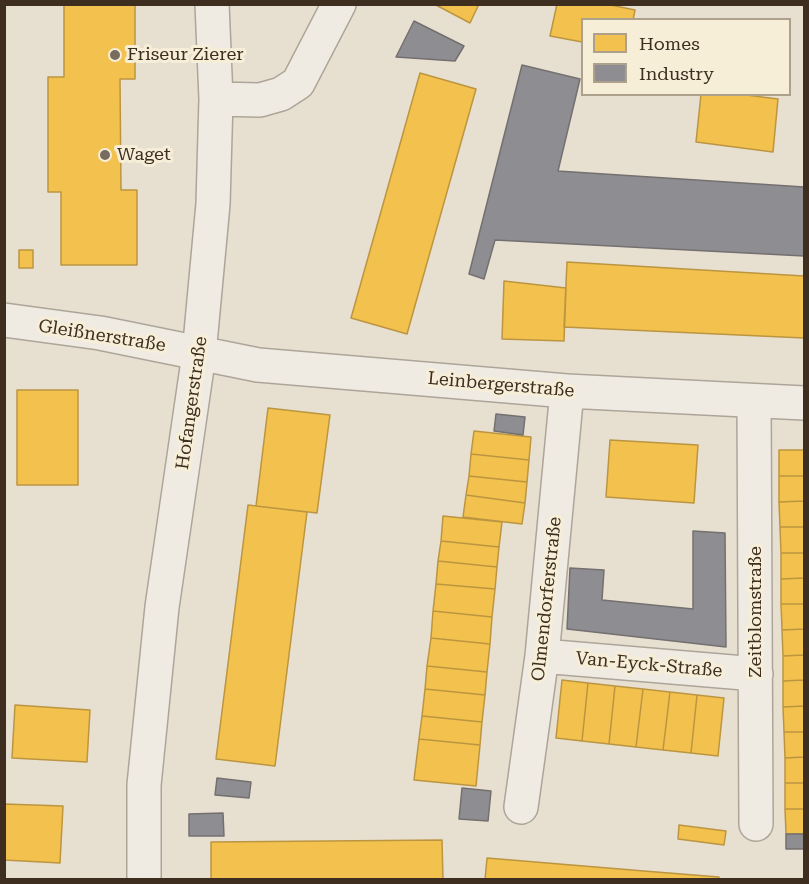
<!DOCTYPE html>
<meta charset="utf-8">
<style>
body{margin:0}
#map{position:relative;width:809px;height:884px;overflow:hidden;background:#e7e0d1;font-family:"Roboto Serif",serif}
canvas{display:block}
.frame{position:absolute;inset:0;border:6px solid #3d2e20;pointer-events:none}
.legend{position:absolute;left:581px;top:18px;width:210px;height:78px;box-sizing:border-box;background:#f7eed8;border:2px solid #ada18e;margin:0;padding:8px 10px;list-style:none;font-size:18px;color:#3d2e20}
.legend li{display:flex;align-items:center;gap:12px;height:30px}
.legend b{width:30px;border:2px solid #ada18e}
</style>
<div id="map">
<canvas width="809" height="884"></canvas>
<div class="frame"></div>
<ul class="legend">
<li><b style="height:16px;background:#f2c14e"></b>Homes</li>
<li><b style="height:16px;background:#8d8d92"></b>Industry</li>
</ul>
</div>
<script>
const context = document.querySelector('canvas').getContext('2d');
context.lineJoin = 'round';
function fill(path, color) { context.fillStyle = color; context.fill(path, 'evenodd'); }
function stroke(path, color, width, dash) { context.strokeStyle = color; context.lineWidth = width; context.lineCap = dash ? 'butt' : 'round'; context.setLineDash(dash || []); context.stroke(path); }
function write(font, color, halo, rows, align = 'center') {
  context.font = font + ' "Roboto Serif",serif'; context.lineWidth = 6; context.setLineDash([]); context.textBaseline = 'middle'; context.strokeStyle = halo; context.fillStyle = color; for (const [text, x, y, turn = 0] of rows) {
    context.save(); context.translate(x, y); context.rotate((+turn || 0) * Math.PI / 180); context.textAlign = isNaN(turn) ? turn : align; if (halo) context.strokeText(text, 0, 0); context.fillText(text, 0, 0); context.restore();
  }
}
const homes = new Path2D(`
 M 64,4 L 135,4 L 135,79 L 120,79 L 121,190 L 137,190 L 137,265 L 61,265 L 61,192 L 48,192 L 48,77 L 64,77 Z
 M 434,4 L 479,4 L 470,23 Z
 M 557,4 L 606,4 L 635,10 L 633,20 L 582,20 L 582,42 L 550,36 Z
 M 420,73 L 476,89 L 407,334 L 351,318 Z
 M 701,94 L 738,94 L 778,99 L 773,152 L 696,142 Z
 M 19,250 L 33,250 L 33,268 L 19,268 Z
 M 567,262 L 804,276 L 804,338 L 564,327 Z
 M 504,281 L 566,288 L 564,341 L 502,339 Z
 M 17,390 L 78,390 L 78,485 L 17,485 Z
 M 268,408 L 330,415 L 317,513 L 256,506 Z
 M 474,431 L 531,437 L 529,460 L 471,454 Z
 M 610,440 L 698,445 L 694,503 L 606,497 Z
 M 779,450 L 804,450 L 804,476 L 779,476 Z
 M 471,454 L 529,460 L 527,482 L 469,476 Z
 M 469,476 L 527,482 L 525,503 L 466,495 Z
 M 779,476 L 804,476 L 804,501 L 779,502 Z
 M 466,495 L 525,503 L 522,524 L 463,517 Z
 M 804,501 L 804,527 L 780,527 L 779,502 Z
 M 248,505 L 307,512 L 275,766 L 216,759 Z
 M 443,516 L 502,522 L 499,547 L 441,541 Z
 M 780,527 L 804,527 L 804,553 L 781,553 Z
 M 441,541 L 499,547 L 497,567 L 438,561 Z
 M 781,553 L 804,553 L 804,578 L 781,579 Z
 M 438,561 L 497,567 L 495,589 L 436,584 Z
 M 804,578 L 804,604 L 781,604 L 781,579 Z
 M 436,584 L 495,589 L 492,617 L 433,611 Z
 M 781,604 L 804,604 L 804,629 L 782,630 Z
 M 433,611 L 492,617 L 490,644 L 431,638 Z
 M 804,629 L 804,655 L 783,656 L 782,630 Z
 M 431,638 L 490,644 L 487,672 L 427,666 Z
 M 804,655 L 804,680 L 783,681 L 783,656 Z
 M 427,666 L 487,672 L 485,695 L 425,689 Z
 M 562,680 L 588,683 L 582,741 L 556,738 Z
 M 804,680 L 804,706 L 783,707 L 783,681 Z
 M 588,683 L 615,686 L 609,744 L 582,741 Z
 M 615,686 L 643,689 L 636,747 L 609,744 Z
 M 425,689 L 485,695 L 482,722 L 422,716 Z
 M 643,689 L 670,692 L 663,750 L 636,747 Z
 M 670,692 L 697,695 L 691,753 L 663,750 Z
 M 697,695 L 724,698 L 718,756 L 691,753 Z
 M 15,705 L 90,710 L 87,762 L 12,758 Z
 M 804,706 L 804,732 L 784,732 L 783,707 Z
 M 422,716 L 482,722 L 480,745 L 419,739 Z
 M 784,732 L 804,732 L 804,757 L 785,758 Z
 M 419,739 L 480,745 L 476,786 L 414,780 Z
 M 804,757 L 804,783 L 785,783 L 785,758 Z
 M 785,783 L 804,783 L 804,809 L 785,809 Z
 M 4,804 L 63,806 L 60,863 L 4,860 Z
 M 785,809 L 804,809 L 804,834 L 786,834 Z
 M 679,825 L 726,831 L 724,845 L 678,839 Z
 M 442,840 L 443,880 L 211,880 L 211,842 Z
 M 487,858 L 644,871 L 719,877 L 719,880 L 485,880 Z`);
fill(homes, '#f2c14e');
stroke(homes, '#bc9540', 1.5);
const industry = new Path2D(`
 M 414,21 L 464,46 L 455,61 L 396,57 Z
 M 522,65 L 580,79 L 558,171 L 804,187 L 804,256 L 495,240 L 484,279 L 469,274 Z
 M 496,414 L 525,417 L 523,435 L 494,431 Z
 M 693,531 L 725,533 L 726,647 L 567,629 L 570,568 L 604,570 L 602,600 L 693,609 Z
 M 217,778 L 251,782 L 249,798 L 215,795 Z
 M 462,788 L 491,791 L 488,821 L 459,819 Z
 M 223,813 L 224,836 L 189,836 L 189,814 Z
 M 786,834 L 804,834 L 804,849 L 786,849 Z`);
fill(industry, '#8d8d92');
stroke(industry, '#757070', 1.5);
const street = new Path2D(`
 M 216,99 L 260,100 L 281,94 L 298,83 L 339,4
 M 4,320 L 100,333 L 258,365 L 567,391 L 804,403
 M 754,401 L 756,824
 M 542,656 L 756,674
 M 521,807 L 542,656 L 567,391
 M 144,880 L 144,785 L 162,607 L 199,354 L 213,204 L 216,99 L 212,4`);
stroke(street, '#ada599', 36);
stroke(street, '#efebe3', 33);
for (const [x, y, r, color] of [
 [115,55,6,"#786c5e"],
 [105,155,6,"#786c5e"]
]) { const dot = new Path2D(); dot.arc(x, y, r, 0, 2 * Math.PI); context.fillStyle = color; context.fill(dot); stroke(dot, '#f7eed8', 2); }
write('18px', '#3d2e20', '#f7eed8', [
 ["Friseur Zierer",127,55],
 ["Waget",117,155]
], 'left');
write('18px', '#3d2e20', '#f7eed8', [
 ["Gleißnerstraße",102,336,9],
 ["Leinbergerstraße",501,385,5],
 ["Hofangerstraße",192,403,-82],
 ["Olmendorferstraße",547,599,-84],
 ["Zeitblomstraße",756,612,-90],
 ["Van-Eyck-Straße",649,665,5]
]);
</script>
